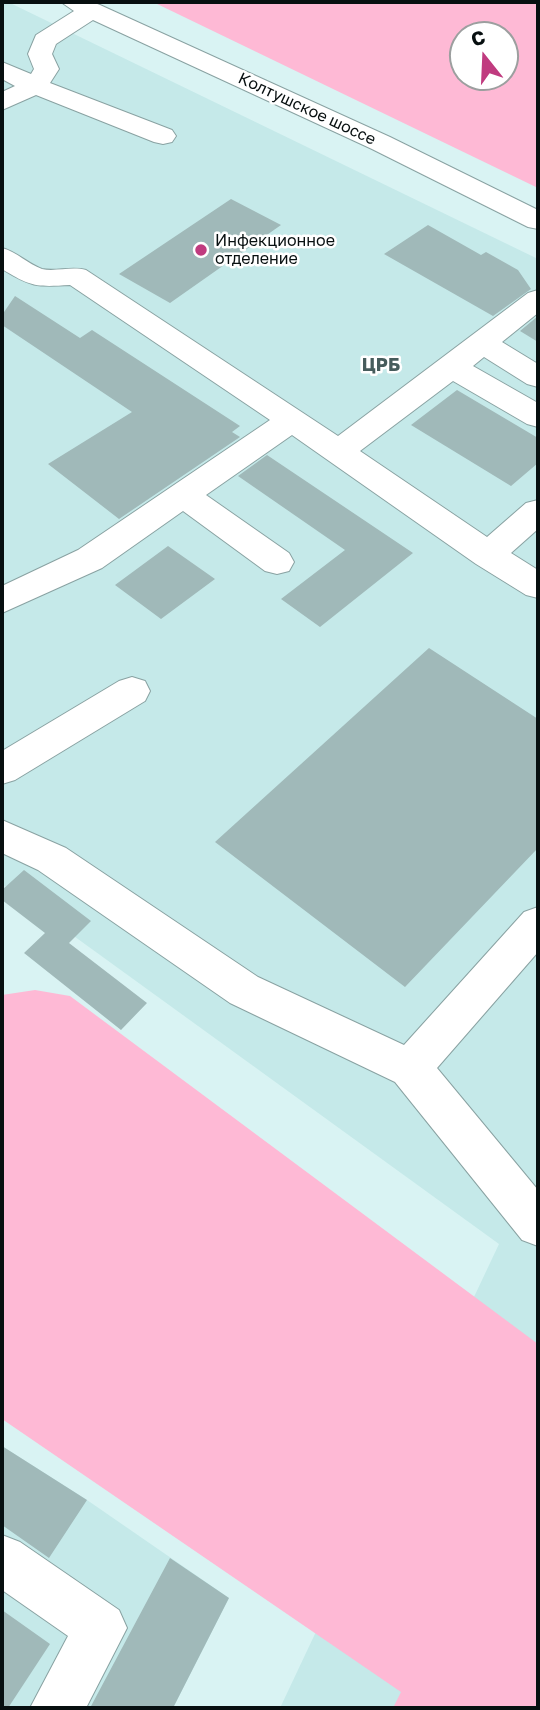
<!DOCTYPE html>
<meta charset="utf-8">
<style>
body{margin:0}
#map{position:relative;width:540px;height:1710px;overflow:hidden;background:#d9f3f3;font-family:"Golos Text",sans-serif}
canvas{display:block}
.frame{position:absolute;inset:0;border:4px solid #070f10;pointer-events:none}
.north{position:absolute;left:449px;top:21px;width:70px;height:70px;box-sizing:border-box;background:#fff;border:2px solid #9c9f9f;border-radius:50%;rotate:342deg;font-size:19px;font-weight:700;line-height:28px;text-align:center;color:#070f10}
.north::after{content:'';display:block;margin:auto;width:24px;height:32px;background:#c03b7f;clip-path:polygon(50% 0,100% 100%,50% 72%,0 100%)}
</style>
<div id="map">
<canvas width="540" height="1710"></canvas>
<div class="frame"></div>
<div class="north">С</div>
</div>
<script>
const context = document.querySelector('canvas').getContext('2d');
context.lineJoin = 'round';
function fill(path, color) { context.fillStyle = color; context.fill(path, 'evenodd'); }
function stroke(path, color, width, dash) { context.strokeStyle = color; context.lineWidth = width; context.lineCap = dash ? 'butt' : 'round'; context.setLineDash(dash || []); context.stroke(path); }
function write(font, color, halo, rows, align = 'center') {
  context.font = font + ' "Golos Text",sans-serif'; context.lineWidth = 5; context.setLineDash([]); context.textBaseline = 'middle'; context.strokeStyle = halo; context.fillStyle = color; for (const [text, x, y, turn = 0] of rows) {
    context.save(); context.translate(x, y); context.rotate((+turn || 0) * Math.PI / 180); context.textAlign = isNaN(turn) ? turn : align; if (halo) context.strokeText(text, 0, 0); context.fillText(text, 0, 0); context.restore();
  }
}
fill(new Path2D(`
 M 2,2 L 8,2 L 538,259 L 538,1708 L 280,1708 L 499,1244 L 2,884 Z
 M 2,1446 L 87,1500 L 229,1598 L 173,1708 L 2,1708 Z`), '#c5e9e9');
fill(new Path2D(`
 M 153,2 L 538,2 L 538,188 ZM 463,35 L 505,35 L 505,77 L 463,77 Z
 M 35,990 L 70,996 L 538,1344 L 538,1708 L 393,1708 L 401,1692 L 2,1419 L 2,995 Z`), '#feb9d5');
fill(new Path2D(`
 M 231,199 L 281,225 L 170,303 L 119,274 Z
 M 428,225 L 481,255 L 486,252 L 518,270 L 531,289 L 493,316 L 384,254 Z
 M 15,296 L 80,338 L 92,330 L 240,426 L 232,432 L 240,437 L 119,519 L 48,464 L 132,412 L 2,325 L 2,315 Z
 M 538,316 L 538,342 L 520,331 Z
 M 457,390 L 538,438 L 538,463 L 511,486 L 411,425 Z
 M 267,455 L 413,553 L 320,627 L 281,599 L 345,550 L 238,476 Z
 M 168,546 L 215,579 L 161,619 L 115,585 Z
 M 429,648 L 538,719 L 538,848 L 405,987 L 215,842 Z
 M 24,870 L 91,921 L 69,943 L 147,1003 L 121,1030 L 24,953 L 45,933 L 2,900 L 2,890 Z
 M 2,1446 L 87,1500 L 49,1558 L 2,1525 Z
 M 170,1558 L 229,1598 L 173,1708 L 90,1708 Z
 M 2,1610 L 50,1644 L 8,1708 L 2,1708 Z`), '#a0b9b9');
const minor = new Path2D(`
 M 61,2 L 92,2 L 100,5 L 390,137 L 538,210 L 538,229 L 528,227 L 372,149 L 93,20 L 56,44 L 52,54 L 59,69 L 50,83 L 172,130 L 176,136 L 172,142 L 163,144 L 154,142 L 36,95 L 2,110 L 2,92 L 15,86 L 2,79 L 2,62 L 31,74 L 34,69 L 28,54 L 36,35 L 74,11 Z
 M 2,248 C 17,252 28,264 42,269 C 55,272 72,266 86,270 L 338,436 L 528,293 L 538,290 L 538,313 L 502,342 L 538,364 L 538,387 L 527,384 L 484,357 L 473,366 L 538,403 L 538,427 L 527,424 L 453,381 L 360,451 L 487,537 L 526,503 L 538,500 L 538,529 L 511,553 L 538,570 L 538,598 L 526,595 L 476,564 L 292,435 L 206,495 L 289,553 L 294,562 L 289,571 L 277,574 L 265,571 L 183,511 L 102,568 L 2,613 L 2,586 L 78,550 L 270,420 L 70,285 C 36,287 31,287 2,269 Z
 M 132,677 L 145,681 L 150,691 L 145,701 L 15,780 L 2,784 L 2,751 L 119,681 Z
 M 2,820 L 66,848 L 258,977 L 404,1045 L 524,912 L 538,907 L 538,952 L 437,1068 L 538,1190 L 538,1246 L 522,1240 L 395,1082 L 230,1003 L 38,870 L 2,853 Z
 M 2,1535 L 20,1542 L 119,1610 L 127,1628 L 86,1708 L 30,1708 L 68,1636 L 2,1590 Z`);
stroke(minor, '#89a2a2', 2);
fill(minor, '#fff');
for (const [x, y, r, color] of [
 [201,250,7,"#c03b7f"]
]) { const dot = new Path2D(); dot.arc(x, y, r, 0, 2 * Math.PI); context.fillStyle = color; context.fill(dot); stroke(dot, '#fff', 2.5); }
write('16px', '#070f10', '#fff', [
 ["Колтушское шоссе",307,109,25]
]);
write('16px', '#070f10', '#fff', [
 ["Инфекционное",215,241],
 ["отделение",215,259]
], 'left');
write('bold 18px', '#465c5c', '#fff', [
 ["ЦРБ",381,365]
]);
</script>
